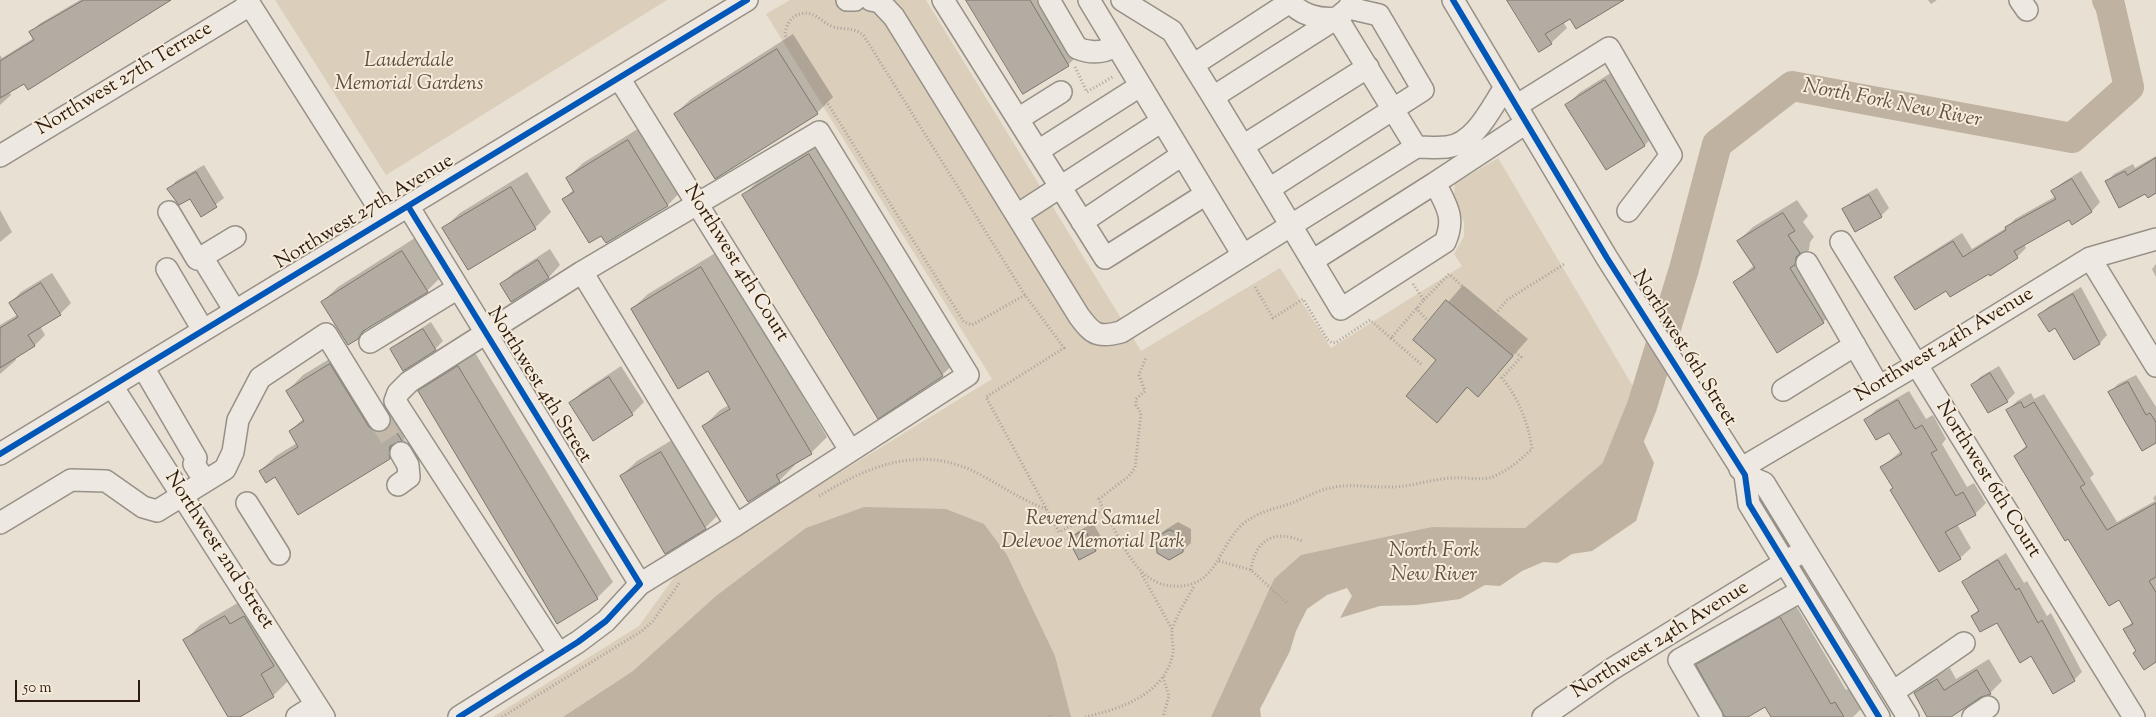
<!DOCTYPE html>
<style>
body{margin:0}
#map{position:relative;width:2156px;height:717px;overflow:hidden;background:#e8e0d2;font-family:"Sorts Mill Goudy",serif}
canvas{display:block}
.scale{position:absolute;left:15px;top:680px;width:125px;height:22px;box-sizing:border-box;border:2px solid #2e1b0f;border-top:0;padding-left:6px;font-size:15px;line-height:18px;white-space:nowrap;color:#2e1b0f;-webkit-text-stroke:4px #f6ecdc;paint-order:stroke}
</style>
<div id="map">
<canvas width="2156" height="717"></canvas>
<div class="scale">50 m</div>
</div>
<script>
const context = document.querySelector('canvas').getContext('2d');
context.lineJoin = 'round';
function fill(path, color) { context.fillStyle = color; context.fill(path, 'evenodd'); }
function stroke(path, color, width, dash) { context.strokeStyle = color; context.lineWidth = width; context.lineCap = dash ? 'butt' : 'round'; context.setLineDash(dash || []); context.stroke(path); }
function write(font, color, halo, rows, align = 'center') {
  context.font = font + ' "Sorts Mill Goudy",serif'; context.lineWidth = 4; context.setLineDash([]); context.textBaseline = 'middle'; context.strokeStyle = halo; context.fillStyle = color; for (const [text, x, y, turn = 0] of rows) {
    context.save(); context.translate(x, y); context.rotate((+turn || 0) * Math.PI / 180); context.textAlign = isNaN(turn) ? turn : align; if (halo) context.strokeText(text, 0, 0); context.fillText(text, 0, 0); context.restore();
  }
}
fill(new Path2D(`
 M 275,0 L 667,0 L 386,175 Z
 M 790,0 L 926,0 L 1141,351 L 1280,268 L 1331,348 L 1462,266 L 1454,254 L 1464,236 L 1464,222 L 1453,200 L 1455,184 L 1498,158 L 1638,395 L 1605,461 L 1525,528 L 1432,527 L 1274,579 L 1211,717 L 493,717 L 639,626 L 678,572 L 992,379 L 766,14 Z`), '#dbcebb');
fill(new Path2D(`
 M 1617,436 L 1644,442 L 1654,463 L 1636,521 L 1592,551 L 1572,554 L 1558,563 L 1543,562 L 1522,571 L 1500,586 L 1485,585 L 1460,599 L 1416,605 L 1380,606 L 1340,618 L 1352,596 L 1347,588 L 1327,595 L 1307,609 L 1296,631 L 1290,651 L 1260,709 L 1261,717 L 1211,717 L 1274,579 L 1301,555 L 1432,527 L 1525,528 L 1605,461 Z
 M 864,507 L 946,509 L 984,524 L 1007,555 L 1055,656 L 1071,717 L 563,717 L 633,671 L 716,596 L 806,528 Z`), '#c0b2a0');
fill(new Path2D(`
 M 80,0 L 169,0 L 9,91 L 11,95 L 0,105 L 0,55 L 2,58 L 34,38 L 30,33 L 39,24 Z
 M 968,0 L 1055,0 L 1084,49 L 1068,65 L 1023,92 Z
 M 1509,0 L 1620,0 L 1563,22 L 1567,28 L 1551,43 Z
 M 1928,0 L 1937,0 L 1931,4 Z
 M 793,34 L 833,97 L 817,113 L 675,114 L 691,99 Z
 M 1617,69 L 1656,133 L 1645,145 L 1606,169 L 1567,105 L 1579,93 Z
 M 644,125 L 683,189 L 668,205 L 606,242 L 602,234 L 564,199 L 574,189 L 567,178 L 583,163 Z
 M 825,140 L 958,360 L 942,375 L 744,195 L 760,179 Z
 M 2156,156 L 2156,192 L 2146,193 L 2107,182 L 2114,174 L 2133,164 L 2135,168 Z
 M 204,165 L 224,198 L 202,215 L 191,197 L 169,189 L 176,181 Z
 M 2081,171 L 2100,202 L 2092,211 L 2069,218 L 2024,244 L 2026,248 L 2017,257 L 1989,273 L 1947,289 L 1896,277 L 1905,269 L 1962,233 L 1972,249 L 2006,228 L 2015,219 L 2056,196 L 2053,191 L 2062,183 Z
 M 527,172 L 551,212 L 535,228 L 444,228 L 460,213 Z
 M 1877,188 L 1889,208 L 1881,216 L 1844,210 L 1852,202 Z
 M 1797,200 L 1808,216 L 1803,222 L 1814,237 L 1810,242 L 1809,250 L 1804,254 L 1838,308 L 1823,322 L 1777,352 L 1735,283 L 1754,265 L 1738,241 L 1753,227 Z
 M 0,210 L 12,232 L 0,242 Z
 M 418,236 L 443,275 L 427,291 L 369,327 L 357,338 L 322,302 L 338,287 Z
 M 550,249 L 560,265 L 549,277 L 511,301 L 501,285 L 513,273 Z
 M 717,252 L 827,437 L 811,453 L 794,463 L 795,465 L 779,481 L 704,426 L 720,410 L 729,405 L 708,369 L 632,309 L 648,294 Z
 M 2156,264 L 2156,277 L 2152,269 Z
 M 52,273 L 71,303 L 60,314 L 40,326 L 45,335 L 35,345 L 15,357 L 16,360 L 0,374 L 0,325 L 17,315 L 10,303 L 21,292 Z
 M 1463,285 L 1528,339 L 1478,395 L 1468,387 L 1437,421 L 1438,360 L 1415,340 Z
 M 2081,287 L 2107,335 L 2100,343 L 2075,358 L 2055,327 L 2040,315 L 2048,307 Z
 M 431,322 L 443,341 L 435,349 L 392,350 L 400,342 Z
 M 346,349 L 384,411 L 416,424 L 404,436 L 405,442 L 389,458 L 276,476 L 260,471 L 276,456 L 297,443 L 290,431 L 304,418 L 287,391 L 303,375 Z
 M 474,351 L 613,582 L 597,598 L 419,391 L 435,376 Z
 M 621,366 L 644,402 L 632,414 L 570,403 L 582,392 Z
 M 1999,366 L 2015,393 L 2007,401 L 1973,385 L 1980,377 Z
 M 2136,375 L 2156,407 L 2156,441 L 2110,392 L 2118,384 Z
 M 1909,391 L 1926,419 L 1933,415 L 1946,439 L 1942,444 L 1967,487 L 1974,483 L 1986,503 L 1975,514 L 1957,524 L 1971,548 L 1960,558 L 1894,487 L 1882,467 L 1901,451 L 1890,431 L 1866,420 L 1876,410 Z
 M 2031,393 L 2034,399 L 2044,394 L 2094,474 L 2090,478 L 2117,522 L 2155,501 L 2153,498 L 2156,495 L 2156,661 L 2138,650 L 2125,630 L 2133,621 L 2119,598 L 2069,537 L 2015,456 L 2027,445 L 2008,410 L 2017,401 Z
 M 677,437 L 721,512 L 705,528 L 621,476 L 637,461 Z
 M 1178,522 L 1191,529 L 1191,543 L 1182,551 L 1157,538 L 1165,530 Z
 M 1093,523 L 1104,542 L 1096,550 L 1080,559 L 1070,540 L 1077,532 Z
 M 2006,553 L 2024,583 L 2027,581 L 2047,616 L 2051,613 L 2082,672 L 2074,680 L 2053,692 L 2032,654 L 1997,621 L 1973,616 L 1979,609 L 1963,583 L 1971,575 Z
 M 241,601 L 289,680 L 273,696 L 237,717 L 230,717 L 185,641 L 200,625 Z
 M 1795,604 L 1846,690 L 1849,688 L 1861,709 L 1853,717 L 1792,717 L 1765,705 L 1746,717 L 1727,717 L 1698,665 L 1712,651 Z
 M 1989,659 L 2002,681 L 1990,693 L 1981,695 L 1947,717 L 1929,717 L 1915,693 L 1927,681 L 1950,668 L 1956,679 Z`), '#0003');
stroke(new Path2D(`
 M 1614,475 L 1642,406 L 1684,269 L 1717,144 L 1792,86 L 2072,138 L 2129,87 L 2110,5 L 2107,0`), '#c0b2a0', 30);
const building = new Path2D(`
 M 84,0 L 171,0 L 28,90 L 24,84 L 0,98 L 0,61 L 34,40 L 29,32 Z
 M 966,0 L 1030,0 L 1069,66 L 1023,94 Z
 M 1507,0 L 1624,0 L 1576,29 L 1570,19 L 1545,34 L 1552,44 L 1539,52 Z
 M 777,49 L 818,114 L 715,179 L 674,114 Z
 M 1605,80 L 1645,146 L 1606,170 L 1565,105 Z
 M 628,140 L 668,206 L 606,243 L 601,236 L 589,243 L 562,199 L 574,192 L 566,178 Z
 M 809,154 L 943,376 L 878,419 L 742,195 Z
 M 2156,158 L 2156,193 L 2148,198 L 2145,194 L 2119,208 L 2105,181 L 2125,171 L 2127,175 Z
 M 196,172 L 217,207 L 201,217 L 190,199 L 179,205 L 167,189 Z
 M 2072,179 L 2092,212 L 2072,225 L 2069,220 L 2014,251 L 2018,258 L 1990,276 L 1989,274 L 1950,297 L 1946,291 L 1915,310 L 1894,277 L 1953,241 L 1963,257 L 2006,230 L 2005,227 L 2056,199 L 2051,191 Z
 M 511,187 L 536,229 L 468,270 L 442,228 Z
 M 1869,195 L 1882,217 L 1855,232 L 1842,209 Z
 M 1783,213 L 1795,231 L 1788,235 L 1800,253 L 1796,257 L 1795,265 L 1790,268 L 1824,323 L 1777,353 L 1733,282 L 1755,268 L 1737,241 Z
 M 402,251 L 428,292 L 363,331 L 358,339 L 348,345 L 321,302 Z
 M 538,260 L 549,278 L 511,302 L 500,284 Z
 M 701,267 L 812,454 L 776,475 L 780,482 L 748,502 L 702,426 L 730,409 L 708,371 L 678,389 L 631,309 Z
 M 41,283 L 61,315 L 28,335 L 35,346 L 0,368 L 0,328 L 18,317 L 9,303 Z
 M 2073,294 L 2100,344 L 2074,360 L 2055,328 L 2049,332 L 2038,315 Z
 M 1446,300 L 1513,356 L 1478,397 L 1467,387 L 1437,423 L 1406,396 L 1436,360 L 1413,340 Z
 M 423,329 L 436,350 L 403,371 L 390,349 Z
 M 330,364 L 369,427 L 380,432 L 386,430 L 391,423 L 402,441 L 390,446 L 389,453 L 390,459 L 298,515 L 275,477 L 266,483 L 259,471 L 298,447 L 289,431 L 304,421 L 286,391 Z
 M 458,366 L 598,599 L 557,624 L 418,391 Z
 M 1990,373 L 2008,402 L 1988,413 L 1971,385 Z
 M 609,377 L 633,415 L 593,441 L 569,403 Z
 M 2128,382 L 2146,415 L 2150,413 L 2156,422 L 2156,443 L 2142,451 L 2108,392 Z
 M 1898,400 L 1915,429 L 1922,425 L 1937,450 L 1931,453 L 1956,496 L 1963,492 L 1976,515 L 1945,532 L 1961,559 L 1939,572 L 1890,490 L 1893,488 L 1880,467 L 1902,454 L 1889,433 L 1876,440 L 1864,420 Z
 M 2021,402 L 2024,408 L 2034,402 L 2085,484 L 2080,487 L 2107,530 L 2156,503 L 2156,577 L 2149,581 L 2156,592 L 2156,662 L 2144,670 L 2133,653 L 2136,651 L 2123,629 L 2133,624 L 2119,600 L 2109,606 L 2068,539 L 2065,541 L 2014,456 L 2027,447 L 2006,410 Z
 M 661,452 L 706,529 L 665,554 L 620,476 Z
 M 1085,530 L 1096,551 L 1079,560 L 1068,539 Z
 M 1170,530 L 1183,537 L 1183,552 L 1169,560 L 1157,553 L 1156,537 Z
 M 1998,560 L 2016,590 L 2019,588 L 2038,623 L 2042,620 L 2075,681 L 2053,694 L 2031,656 L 2020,663 L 1997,623 L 1980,632 L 1971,616 L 1979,611 L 1962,582 Z
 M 225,616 L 230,624 L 244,616 L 274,666 L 261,674 L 274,697 L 240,717 L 228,717 L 183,640 Z
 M 1780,617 L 1831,704 L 1835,702 L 1844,717 L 1771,717 L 1765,707 L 1748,717 L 1725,717 L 1696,665 Z
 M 1977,670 L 1991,694 L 1981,697 L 1951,717 L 1927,717 L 1914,693 L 1937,679 L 1944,690 Z`);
fill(building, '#b3aca2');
stroke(building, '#7c756c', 1);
stroke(new Path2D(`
 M 379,420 L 401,453`), '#c3b9ab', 21, [21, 11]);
const minor = new Path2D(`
 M 247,0 L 386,219
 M 847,0 L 855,0
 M 871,0 L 880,2 L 894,17 L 1079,316 C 1093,335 1098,338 1121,332 L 1416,147 C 1426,147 1437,148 1447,147 C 1475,144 1491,108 1505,87
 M 943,0 L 1105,258 L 1206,194
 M 1049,0 L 1077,48 C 1091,54 1103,53 1116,46
 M 1089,0 L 1243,255
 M 1122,0 L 1172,31 L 1213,97
 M 1289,0 C 1299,15 1320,20 1337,18
 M 1453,0 L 1607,258 L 1745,475 L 1749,504 L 1879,717
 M 2020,0 L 2027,10
 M 1349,8 L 1379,15 L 1423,90 L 1269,189 L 1213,97 L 1337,18 L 1349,8 L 1352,0
 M 1337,18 L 1416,147
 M 1193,65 L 1290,2
 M 619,78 L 850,450
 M 1516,106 L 1609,48 L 1671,155 L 1628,211
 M 1018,119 L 1061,92
 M 819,132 L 968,375 L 736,525 L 582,272 Z
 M 1243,146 L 1368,67
 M 1038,151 L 1140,86
 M 0,156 L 250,5
 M 1435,183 L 1526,123
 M 1269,189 C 1293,229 1317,269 1341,309 L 1445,242 C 1456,217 1446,205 1435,183 L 1312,261
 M 408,206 L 640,584
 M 169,212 L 197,259 L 202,257
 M 1017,215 L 1162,121
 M 1082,222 L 1182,155
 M 235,237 L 202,257 L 235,311
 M 1841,242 L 2134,717
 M 2090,258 L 2156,366
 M 1807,263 L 1879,387
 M 167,269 L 203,330
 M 370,342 L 458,288
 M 143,367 L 196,458 L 194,464 L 205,481
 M 112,386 L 324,717
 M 1783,390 L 1855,345
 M 0,454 L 747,0
 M 1740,469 L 1916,365 L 2090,258 L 2156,239
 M 1745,475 L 1764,483 L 1908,717
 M 398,485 L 409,477 L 408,465 L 401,453
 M 247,503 L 279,554
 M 0,523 L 71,480 L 106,481 L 143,507 L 157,511 L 225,469 L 233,452 L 238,420 L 260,378 L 326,334 L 379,420
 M 559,654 L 395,401 L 398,393 L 409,382 L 582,272
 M 1893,692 L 1964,643
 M 297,717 L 316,705
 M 459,717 L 578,642 L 606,621 L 640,584 L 736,525
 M 1543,717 L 1612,669 L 1805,550
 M 1712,717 L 1679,660 L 1801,591
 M 1973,717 L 1988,707`);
stroke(minor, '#979087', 24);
stroke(new Path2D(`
 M 1075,67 L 1087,92 L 1114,76
 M 1413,284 L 1424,300 L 1391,338 L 1422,365
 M 1255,287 L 1273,318 L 1303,299 L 1327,339 L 1332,343 L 1337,342 L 1370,320 L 1391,338
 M 1025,295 L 972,325 L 964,322 L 785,35 C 786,22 795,10 811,14 C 818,16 824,23 831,26 C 844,31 854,26 864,36 L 1025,295 L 1064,348 L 986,397 L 1059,532 L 1104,509 C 1120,538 1135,584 1173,586 C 1218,589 1217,546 1244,523 C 1260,511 1271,510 1289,504 C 1298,501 1307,496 1317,492 C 1346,481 1362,488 1391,487 C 1413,487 1433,478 1455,478 C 1466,477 1482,481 1492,477 C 1508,471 1520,460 1532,449 C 1528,422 1519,399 1502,378 L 1521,357 L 1486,325 L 1507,300 L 1566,263
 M 1424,300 L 1449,274 L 1494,316
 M 1416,308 L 1428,321
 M 819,496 C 870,465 923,443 981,475 C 1003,487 1022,500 1046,509
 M 1103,509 L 1099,499 L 1129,476 L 1135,468 L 1141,413 L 1136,405 L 1136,399 L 1145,391 L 1139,375 L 1146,357
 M 1219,561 L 1251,570 L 1288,604
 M 1251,570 C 1255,540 1274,529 1302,541
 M 1141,573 L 1172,629
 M 1163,677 L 1169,696 L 1163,717
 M 1050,715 L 1050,717
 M 502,717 L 642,631 L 653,621 L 680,582
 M 1085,717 C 1120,709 1165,695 1173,653 C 1174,645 1170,635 1173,627 C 1178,613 1187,599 1194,586`), '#a8a39c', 3, [1, 2.5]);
stroke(minor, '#ede8e1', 21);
stroke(new Path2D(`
 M 1453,0 L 1607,258 L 1745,475 L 1749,504 L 1879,717
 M 408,206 L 640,584 L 606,621 L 578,642 L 459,717
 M 0,454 L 747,0`), '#0057b8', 6);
write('italic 20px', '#5f4d3d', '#f6ecdc', [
 ["Lauderdale",409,63],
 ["Memorial Gardens",409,86],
 ["Reverend Samuel",1093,521],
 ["Delevoe Memorial Park",1093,544]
]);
write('20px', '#2e1b0f', '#f6ecdc', [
 ["Northwest 27th Terrace",125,80,-31],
 ["Northwest 27th Avenue",365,213,-31],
 ["Northwest 4th Court",735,264,58],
 ["Northwest 24th Avenue",1945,346,-31],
 ["Northwest 6th Street",1683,349,58],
 ["Northwest 4th Street",538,386,58],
 ["Northwest 6th Court",1987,480,58],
 ["Northwest 2nd Street",218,551,57],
 ["Northwest 24th Avenue",1661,641,-32]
]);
write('italic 21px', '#624f40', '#f6ecdc', [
 ["North Fork New River",1892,105,11],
 ["North Fork",1434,552],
 ["New River",1434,576]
]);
</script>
